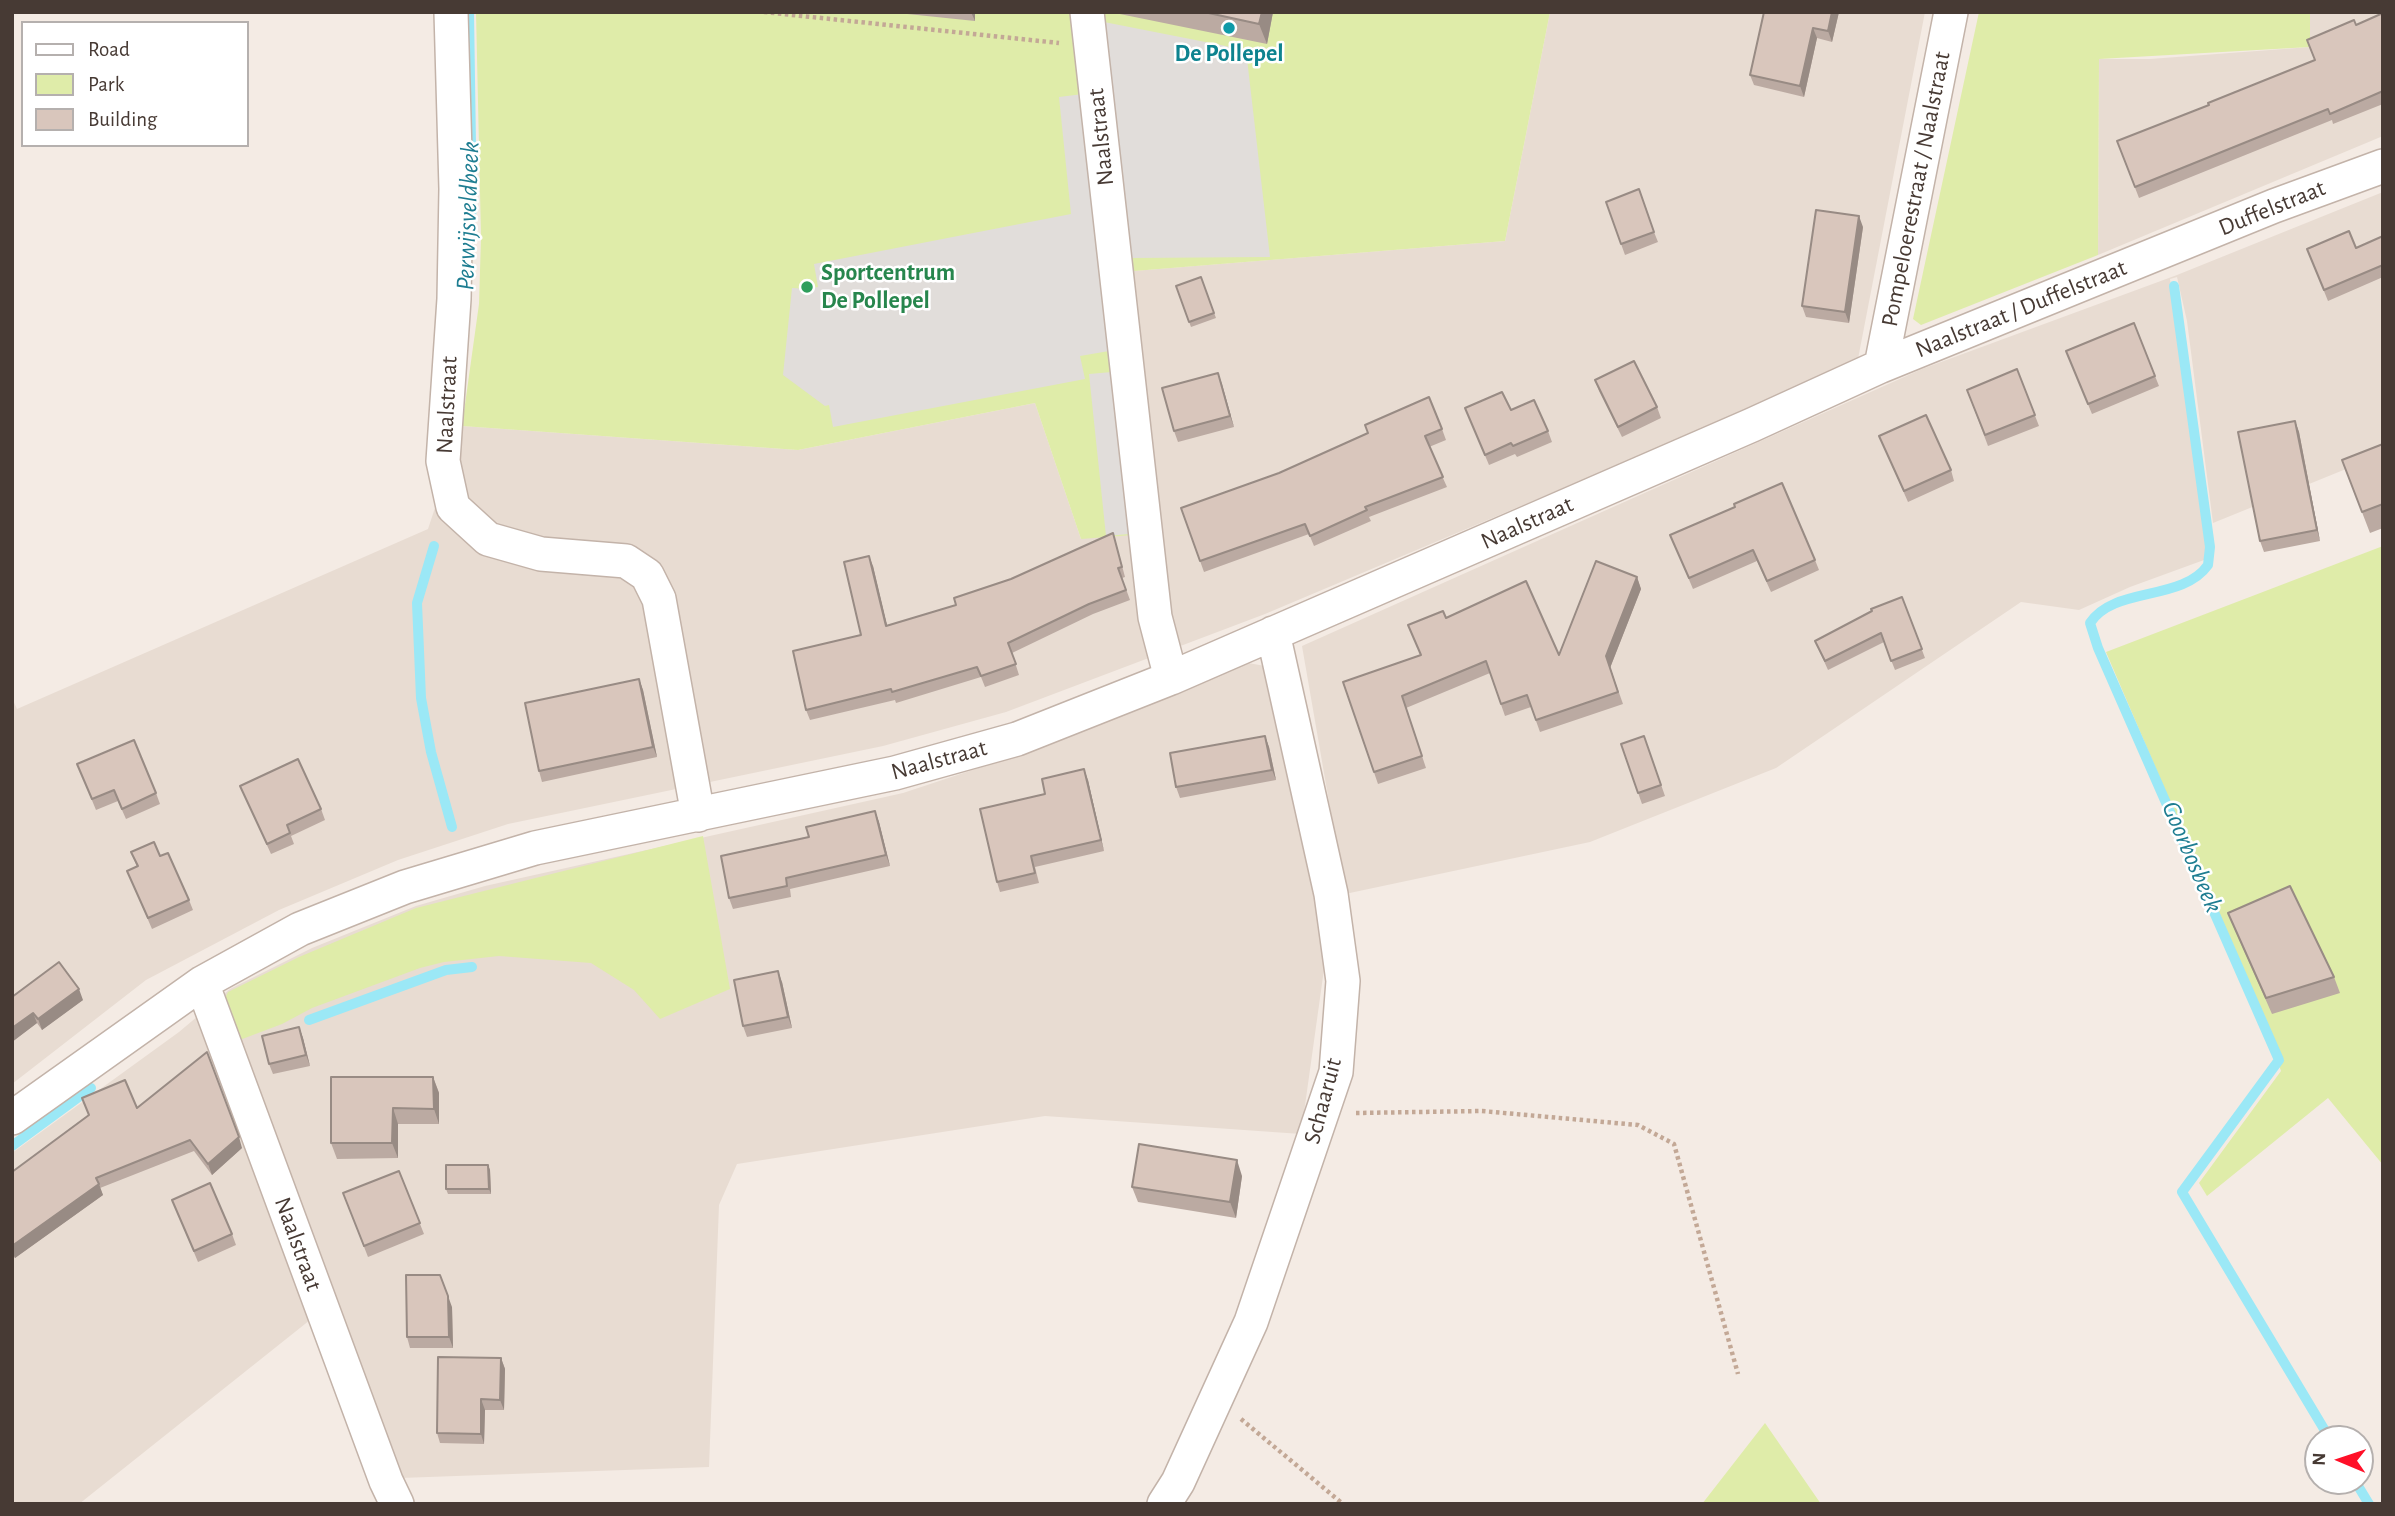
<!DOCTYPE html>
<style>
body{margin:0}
#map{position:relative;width:2395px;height:1516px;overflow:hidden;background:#f4ebe4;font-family:"Alegreya Sans",sans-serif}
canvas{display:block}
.frame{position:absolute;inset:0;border:14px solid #473a34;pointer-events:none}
.legend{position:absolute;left:21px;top:21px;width:228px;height:126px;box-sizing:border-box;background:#fff;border:2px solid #b5b0ae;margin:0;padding:9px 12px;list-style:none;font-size:21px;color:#473a34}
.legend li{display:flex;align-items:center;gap:14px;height:35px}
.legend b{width:35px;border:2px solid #b5b0ae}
.north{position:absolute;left:2304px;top:1425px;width:70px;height:70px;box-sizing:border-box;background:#fff;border:2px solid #b5b0ae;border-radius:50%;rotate:272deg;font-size:19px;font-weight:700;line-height:28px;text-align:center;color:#473a34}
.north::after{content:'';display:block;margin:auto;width:24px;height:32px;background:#ff1028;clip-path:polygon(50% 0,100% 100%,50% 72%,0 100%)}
</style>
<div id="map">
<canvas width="2395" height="1516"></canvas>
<div class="frame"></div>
<ul class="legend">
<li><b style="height:9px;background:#fff"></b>Road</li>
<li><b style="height:19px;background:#dfeca9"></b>Park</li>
<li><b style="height:19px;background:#d9c6bc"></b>Building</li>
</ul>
<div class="north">N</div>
</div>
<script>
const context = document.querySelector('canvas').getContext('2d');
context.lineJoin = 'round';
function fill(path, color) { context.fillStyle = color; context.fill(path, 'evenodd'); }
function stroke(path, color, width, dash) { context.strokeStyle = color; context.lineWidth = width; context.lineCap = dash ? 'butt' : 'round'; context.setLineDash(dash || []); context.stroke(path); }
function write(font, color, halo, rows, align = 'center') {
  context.font = font + ' "Alegreya Sans",sans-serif'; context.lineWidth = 5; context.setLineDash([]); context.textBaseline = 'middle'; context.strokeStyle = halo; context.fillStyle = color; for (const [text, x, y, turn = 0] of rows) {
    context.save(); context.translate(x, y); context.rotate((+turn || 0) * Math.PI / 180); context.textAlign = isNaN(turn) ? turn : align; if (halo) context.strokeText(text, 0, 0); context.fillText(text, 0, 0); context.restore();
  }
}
fill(new Path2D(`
 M 1550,12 L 1925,12 L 1857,364 L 1265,614 L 1006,712 L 883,746 L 508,824 L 398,860 L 279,910 L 146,980 L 12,1084 L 12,698 L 17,709 L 428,529 L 462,426 L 798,450 L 1035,403 L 1081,539 L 1153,496 L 1133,271 L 1505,241 Z
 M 2310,12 L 2383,12 L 2383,136 L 2098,255 L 2099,59 L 2150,59 L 2310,47 Z
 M 2383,192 L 2383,454 L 2213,523 L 2187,321 L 2177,277 L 2170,279 L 2210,537 L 2204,560 L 2130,587 L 2079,610 L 2021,602 L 1776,768 L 1590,842 L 1345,894 L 1302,646 L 1922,369 L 2177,275 Z
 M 1248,663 L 1265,666 L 1326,955 L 1301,1134 L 1045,1116 L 737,1164 L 719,1205 L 709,1467 L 372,1479 L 310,1320 L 79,1504 L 12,1504 L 12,1153 L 179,1032 L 230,989 L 312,948 L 416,906 L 485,886 L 903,793 L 1021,754 Z`), '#e8dcd2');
fill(new Path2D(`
 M 476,12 L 1550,12 L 1505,241 L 1134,271 L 1153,496 L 1159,533 L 1081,539 L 1035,403 L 798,450 L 462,426 L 479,304 L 481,237 Z
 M 1979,12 L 2310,12 L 2310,47 L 2099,59 L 2098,255 L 1921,325 L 1913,319 Z
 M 2383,546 L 2383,1165 L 2328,1098 L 2207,1196 L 2199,1183 L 2281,1071 L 2263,1019 L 2106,652 Z
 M 703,836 L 730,989 L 660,1019 L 634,990 L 591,963 L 499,956 L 444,962 L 420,968 L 312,1008 L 282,1024 L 237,1041 L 225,998 L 228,992 L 299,957 L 416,908 Z
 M 1765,1423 L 1821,1504 L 1702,1504 Z`), '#dfeca9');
fill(new Path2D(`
 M 1104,22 L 1246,50 L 1270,257 L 1131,258 Z
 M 1083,94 L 1109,351 L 1080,356 L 1085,379 L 833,427 L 829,405 L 825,406 L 783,375 L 792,288 L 808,289 L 818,287 L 814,264 L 1071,214 L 1059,97 Z
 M 1112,372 L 1129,534 L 1106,536 L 1089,374 Z`), '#e1ddda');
stroke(new Path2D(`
 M 469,12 L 472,211
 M 2174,286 L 2210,547 L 2208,565 C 2182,602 2114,586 2090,623 L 2098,648 L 2279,1060 L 2182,1192 L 2330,1439
 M 434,546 L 417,603 L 421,698 L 431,752 L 452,827
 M 309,1020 L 446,970 L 472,967
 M 12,1146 L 91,1088
 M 2355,1481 L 2369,1504`), '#9be8f6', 10);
const minor = new Path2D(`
 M 451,12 L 456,189 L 454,299 L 443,461 L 453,507 L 488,539 L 541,554 L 626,561 L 647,575 L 659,599 L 698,815
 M 1087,12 L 1155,617 L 1171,678
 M 1881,366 L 1951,12
 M 202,983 L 386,1481 L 397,1504
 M 12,1118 L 202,983 L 300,929 L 405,887 L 535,848 L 895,773 L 1017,739 L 1171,678 L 1752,425 L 1881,366 L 2274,206 L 2383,166
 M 1164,1504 L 1178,1482 L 1251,1322 L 1336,1072 L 1343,981 L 1331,894 L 1273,633`);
stroke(minor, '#c3b3a9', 36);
stroke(new Path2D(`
 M 764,12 L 1059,43
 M 1356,1113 L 1482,1111 L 1638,1125 L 1674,1144 L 1738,1374
 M 1241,1419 L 1343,1504`), '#c3a896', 4.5, [3.5, 3.5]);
stroke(minor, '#fff', 33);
fill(new Path2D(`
 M 888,12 L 975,12 L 975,21 Z
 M 1110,12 L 1273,12 L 1267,44 Z
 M 1764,12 L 1839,12 L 1832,42 L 1817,38 L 1804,97 L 1754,85 L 1750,75 Z
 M 2383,13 L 2383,104 L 2333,124 L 2332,120 L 2139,198 L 2117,141 L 2209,105 L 2315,60 L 2307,40 L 2356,25 Z
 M 1606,202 L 1654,232 L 1658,242 L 1625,255 Z
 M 1863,227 L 1849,323 L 1806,317 L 1802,306 Z
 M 2383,236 L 2383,277 L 2328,301 L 2311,259 L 2356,248 Z
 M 1201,277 L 1216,318 L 1191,327 L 1176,286 Z
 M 2070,361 L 2155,376 L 2159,386 L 2092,414 Z
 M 2017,369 L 2039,426 L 1988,446 L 1967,390 Z
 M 1218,373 L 1234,427 L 1178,442 L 1174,431 Z
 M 1595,380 L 1657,407 L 1661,418 L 1622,437 L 1599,391 Z
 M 1465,408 L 1511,410 L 1548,431 L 1552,442 L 1517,457 L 1515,454 L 1489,465 Z
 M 2295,421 L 2299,432 L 2320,541 L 2264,552 L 2260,541 Z
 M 1442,429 L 1446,440 L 1429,447 L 1447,487 L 1369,517 L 1371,521 L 1314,546 L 1309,534 L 1204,572 L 1181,508 Z
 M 1879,436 L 1951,470 L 1954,481 L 1908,502 Z
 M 2383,444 L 2383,528 L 2370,533 L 2342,460 Z
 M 1670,535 L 1815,560 L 1819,570 L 1771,592 L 1757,561 L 1693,589 Z
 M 1116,543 L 1125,577 L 1122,578 L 1130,600 L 1093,614 L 1012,653 L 1019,675 L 985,687 L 981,677 L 896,703 L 895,700 L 810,720 L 806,710 L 861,635 L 873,566 L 887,626 L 956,605 Z
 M 1637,577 L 1641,589 L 1610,668 L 1623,704 L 1540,732 L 1531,707 L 1505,716 L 1490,673 L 1406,708 L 1426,768 L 1378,784 L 1343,682 L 1420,655 L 1446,618 L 1559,655 Z
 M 1902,597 L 1925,658 L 1895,670 L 1884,642 L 1828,670 L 1815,641 Z
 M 639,679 L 643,690 L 657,757 L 542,782 L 539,771 Z
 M 1265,736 L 1269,747 L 1276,780 L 1180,798 L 1176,787 Z
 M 1644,736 L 1665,796 L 1642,804 L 1621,744 Z
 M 77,764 L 156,793 L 160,804 L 126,819 L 118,801 L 96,810 Z
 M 1088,780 L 1104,851 L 1035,867 L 1039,883 L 1000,892 L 997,882 L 1045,794 Z
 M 240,786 L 321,809 L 325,820 L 291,836 L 294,844 L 271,854 Z
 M 875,811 L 879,822 L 890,866 L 790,889 L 791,897 L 733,909 L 729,898 L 809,837 Z
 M 131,852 L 160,856 L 189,900 L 193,910 L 152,929 L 127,871 L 137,867 Z
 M 2228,913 L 2334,977 L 2340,993 L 2272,1014 L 2234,928 Z
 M 782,982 L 792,1028 L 747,1037 L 743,1026 Z
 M 12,997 L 83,1000 L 42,1030 L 37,1023 L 12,1042 Z
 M 299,1027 L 303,1038 L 310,1066 L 273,1074 L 269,1064 Z
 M 433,1077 L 439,1093 L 439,1124 L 398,1124 L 398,1158 L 337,1159 L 331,1143 Z
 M 137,1108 L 242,1148 L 212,1175 L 194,1151 L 100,1188 L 103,1195 L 15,1258 L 12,1254 L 12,1172 Z
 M 488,1165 L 490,1170 L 491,1194 L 448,1194 L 446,1189 Z
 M 399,1171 L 424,1234 L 368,1257 L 343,1193 Z
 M 1242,1176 L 1236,1218 L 1138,1202 L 1132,1187 Z
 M 172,1200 L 232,1234 L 236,1245 L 198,1262 Z
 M 452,1307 L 453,1348 L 410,1348 L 407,1337 Z
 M 501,1358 L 505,1369 L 504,1410 L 485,1410 L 484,1444 L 440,1443 L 437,1433 Z`), '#bbaaa2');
fill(new Path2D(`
 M 971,12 L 975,12 L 975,21 Z
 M 1262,12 L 1273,12 L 1267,44 L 1259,24 Z
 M 1832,12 L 1839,12 L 1832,42 L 1828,31 Z
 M 1813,28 L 1817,38 L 1804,97 L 1800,86 Z
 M 1859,216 L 1863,227 L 1849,323 L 1845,312 Z
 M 1218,373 L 1222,384 L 1234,427 L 1230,416 Z
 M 2295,421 L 2299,432 L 2320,541 L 2317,530 Z
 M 869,556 L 873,566 L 890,637 L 886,626 Z
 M 1637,577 L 1641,589 L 1610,668 L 1623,704 L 1606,656 Z
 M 639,679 L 643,690 L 657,757 L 653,747 Z
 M 1265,736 L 1269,747 L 1276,780 L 1272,770 Z
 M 1084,769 L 1088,780 L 1104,851 L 1101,840 Z
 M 875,811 L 879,822 L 890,866 L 886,855 Z
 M 778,971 L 782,982 L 792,1028 L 788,1017 Z
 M 79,989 L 83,1000 L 42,1030 L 38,1019 Z
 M 33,1013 L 37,1023 L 12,1042 L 12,1028 Z
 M 299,1027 L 303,1038 L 310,1066 L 306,1055 Z
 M 433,1077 L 439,1093 L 439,1124 L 434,1109 Z
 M 393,1108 L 398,1124 L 398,1158 L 392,1143 Z
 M 239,1137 L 242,1148 L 212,1175 L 208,1164 Z
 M 1237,1160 L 1242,1176 L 1236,1218 L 1230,1202 Z
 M 488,1165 L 490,1170 L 491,1194 L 489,1189 Z
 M 99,1184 L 103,1195 L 15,1258 L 12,1251 L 12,1246 Z
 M 448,1296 L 452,1307 L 453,1348 L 449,1337 Z
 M 501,1358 L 505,1369 L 504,1410 L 500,1400 Z
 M 481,1399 L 485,1410 L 484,1444 L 481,1434 Z`), '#988b84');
const building = new Path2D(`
 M 1204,12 L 1262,12 L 1259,24 Z
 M 1764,12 L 1832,12 L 1828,31 L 1813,28 L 1800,86 L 1750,75 Z
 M 2383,13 L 2383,91 L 2330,114 L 2328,109 L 2135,187 L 2117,141 L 2209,105 L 2208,103 L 2315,60 L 2307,40 L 2354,20 L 2356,25 Z
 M 1639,189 L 1654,232 L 1621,244 L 1606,202 Z
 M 1816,210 L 1859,216 L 1845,312 L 1802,306 Z
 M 2349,231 L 2356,248 L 2383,236 L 2383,265 L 2324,290 L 2307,249 Z
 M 1201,277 L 1214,313 L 1189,322 L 1176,286 Z
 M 2134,323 L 2155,376 L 2088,404 L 2066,351 Z
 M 1634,361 L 1657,407 L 1618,427 L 1595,380 Z
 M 2017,369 L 2035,415 L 1985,435 L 1967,390 Z
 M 1218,373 L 1230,416 L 1174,431 L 1162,388 Z
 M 1502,392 L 1511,410 L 1534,400 L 1548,431 L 1513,446 L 1511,443 L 1485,455 L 1465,408 Z
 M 1429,397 L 1442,429 L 1425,436 L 1443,477 L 1365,507 L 1367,510 L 1310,536 L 1305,524 L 1200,561 L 1181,508 L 1279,473 L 1368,433 L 1365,425 Z
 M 1926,415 L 1951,470 L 1904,491 L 1879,436 Z
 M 2295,421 L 2317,530 L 2260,541 L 2238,432 Z
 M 2383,444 L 2383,504 L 2362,512 L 2342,460 Z
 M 1782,483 L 1815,560 L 1767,581 L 1753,550 L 1689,578 L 1670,535 L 1735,507 L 1734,504 Z
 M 1113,533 L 1122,567 L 1118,568 L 1126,590 L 1089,604 L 1008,643 L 1016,664 L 981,676 L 977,667 L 892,692 L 891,689 L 806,710 L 793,651 L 861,635 L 844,562 L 869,556 L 886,626 L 956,605 L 954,598 L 1011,579 Z
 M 1596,561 L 1637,577 L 1606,656 L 1618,692 L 1536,720 L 1527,695 L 1501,704 L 1486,661 L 1402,696 L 1422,756 L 1374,772 L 1343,682 L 1421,655 L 1408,625 L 1443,611 L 1446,618 L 1526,581 L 1559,655 Z
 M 1902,597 L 1922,649 L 1891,661 L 1881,633 L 1825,661 L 1815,641 L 1872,611 L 1871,609 Z
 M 639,679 L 653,747 L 539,771 L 525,703 Z
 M 1265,736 L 1272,770 L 1176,787 L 1170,753 Z
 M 1644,736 L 1661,785 L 1638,793 L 1621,744 Z
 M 134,740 L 156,793 L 122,809 L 114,790 L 92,799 L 77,764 Z
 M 298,759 L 321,809 L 287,825 L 290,833 L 267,844 L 240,786 Z
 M 1084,769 L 1101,840 L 1031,856 L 1035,873 L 997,882 L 980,809 L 1045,794 L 1042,779 Z
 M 875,811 L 886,855 L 786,878 L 787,886 L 729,898 L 721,856 L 809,837 L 806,827 Z
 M 154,842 L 160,856 L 168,853 L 189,900 L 148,918 L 127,871 L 138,866 L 131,852 Z
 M 2290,886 L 2334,977 L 2266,998 L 2228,913 Z
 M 59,962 L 79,989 L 38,1019 L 33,1013 L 12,1028 L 12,997 Z
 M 778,971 L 788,1017 L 743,1026 L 734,980 Z
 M 299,1027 L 306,1055 L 269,1064 L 262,1036 Z
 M 207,1052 L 239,1137 L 208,1164 L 190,1140 L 96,1178 L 99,1184 L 12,1246 L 12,1172 L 89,1115 L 82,1098 L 125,1080 L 137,1108 Z
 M 331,1077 L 433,1077 L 434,1109 L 393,1108 L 392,1143 L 331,1143 Z
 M 1139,1144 L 1237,1160 L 1230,1202 L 1132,1187 Z
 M 446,1165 L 488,1165 L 489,1189 L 446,1189 Z
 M 399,1171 L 420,1223 L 364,1246 L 343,1193 Z
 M 210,1183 L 232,1234 L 194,1251 L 172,1200 Z
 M 406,1275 L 440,1275 L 448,1296 L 449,1337 L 407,1337 Z
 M 438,1357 L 501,1358 L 500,1400 L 481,1399 L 481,1434 L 437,1433 Z`);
fill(building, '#d9c6bc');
stroke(building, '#988b84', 2);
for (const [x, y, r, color] of [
 [1229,28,7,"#0f9aa8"],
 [807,287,7,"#2e9e5b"]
]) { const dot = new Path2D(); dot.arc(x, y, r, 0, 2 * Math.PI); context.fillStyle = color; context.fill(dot); stroke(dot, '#fff', 2.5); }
write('bold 24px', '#0d838f', '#fff', [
 ["De Pollepel",1229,54]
]);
write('24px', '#473a34', '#fff', [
 ["Naalstraat",1101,137,-96],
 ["Pompeloerestraat / Naalstraat",1916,189,-79],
 ["Duffelstraat",2272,208,-22],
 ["Naalstraat / Duffelstraat",2021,309,-22],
 ["Naalstraat",447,405,-87],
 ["Naalstraat",1527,523,-24],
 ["Naalstraat",939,760,-15],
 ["Schaaruit",1323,1101,-75],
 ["Naalstraat",298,1244,70]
]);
write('bold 24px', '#27864d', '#fff', [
 ["Sportcentrum",821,273],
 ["De Pollepel",821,301]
], 'left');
write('italic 26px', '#1e7d91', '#fff', [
 ["Perwijsveldbeek",468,216,-88],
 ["Goorbosbeek",2192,857,67]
]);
</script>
